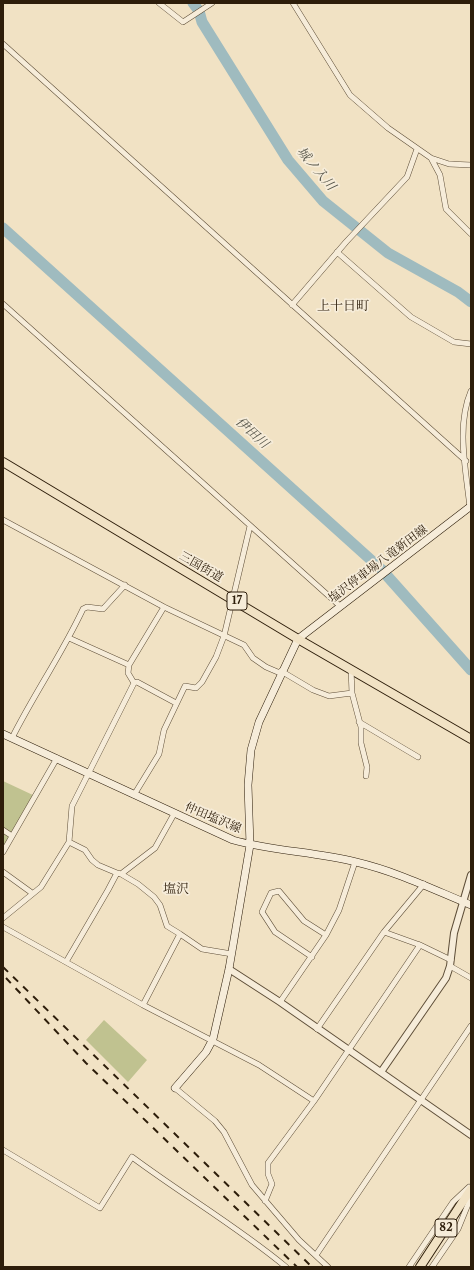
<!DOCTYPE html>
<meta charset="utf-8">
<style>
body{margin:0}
#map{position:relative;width:474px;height:1270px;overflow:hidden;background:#f1e2c4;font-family:"Libre Caslon Text",serif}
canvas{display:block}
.frame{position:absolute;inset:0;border:4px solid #2d1d0a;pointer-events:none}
</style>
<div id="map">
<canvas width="474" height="1270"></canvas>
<div class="frame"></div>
</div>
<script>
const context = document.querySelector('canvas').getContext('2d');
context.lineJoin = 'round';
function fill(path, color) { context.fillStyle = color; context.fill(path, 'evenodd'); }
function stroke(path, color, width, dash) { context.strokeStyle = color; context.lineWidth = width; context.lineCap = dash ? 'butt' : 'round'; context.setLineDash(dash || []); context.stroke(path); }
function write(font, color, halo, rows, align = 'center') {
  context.font = font + ' "Libre Caslon Text","Noto Serif JP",serif'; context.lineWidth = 3.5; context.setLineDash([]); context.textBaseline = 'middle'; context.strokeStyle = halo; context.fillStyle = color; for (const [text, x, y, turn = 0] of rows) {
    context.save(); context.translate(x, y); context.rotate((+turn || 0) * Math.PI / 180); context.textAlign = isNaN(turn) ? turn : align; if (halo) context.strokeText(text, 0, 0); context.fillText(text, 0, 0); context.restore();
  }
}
fill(new Path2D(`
 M 3,781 L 35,796 L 3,852 Z
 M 104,1020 L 147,1060 L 128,1082 L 86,1040 Z`), '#c0c290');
stroke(new Path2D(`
 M 193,3 L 199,11 L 202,22 L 288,160 L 323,201 L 388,253 L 458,292 L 471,302
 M 3,228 L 381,569 L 471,670`), '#9fbbbf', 11);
const minor = new Path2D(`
 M 159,3 L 183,22 L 212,3
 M 293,3 L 350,95 L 388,128 L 431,158 L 440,175 L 446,209 L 471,234
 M 3,44 L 466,461
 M 431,158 L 449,164 L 471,165
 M 337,252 L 411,317 L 454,342 L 471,344
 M 3,304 L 340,606
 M 292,305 L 346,242 L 407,177 L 417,149
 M 470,508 C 466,470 456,426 471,391
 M 3,520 L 164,607 L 244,645 L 253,658 L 266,667 L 280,673
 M 69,638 L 129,665
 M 351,669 L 352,693 L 361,727 L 361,743 L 367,767 L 366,776
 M 281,671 L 313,690 L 329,696 L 352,693
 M 134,683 L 137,682 L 176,703
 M 359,722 L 418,757
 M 12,738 C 34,694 62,654 83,609 L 87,607 L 103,609 L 125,585
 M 134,795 L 159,754 L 164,730 L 185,686 L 196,688 L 202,682 L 216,657 L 224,636 L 250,526
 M 3,830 L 12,836
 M 69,842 L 85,850 L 92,860 L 98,865 L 117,873
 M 3,852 L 57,758
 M 3,872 L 32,893
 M 121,874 L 138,884 L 154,897 L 160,905 L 167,926 L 180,934 L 143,1005
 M 3,918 L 41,887 L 69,842 L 72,806 L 134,683 L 128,673 L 129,665 L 164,607
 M 3,927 L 143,1005 L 259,1065 L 314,1101
 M 384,932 L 420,945 L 451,960
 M 180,934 L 202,949 L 232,954
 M 312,957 L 275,932 L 262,912 L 271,893 L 279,891 L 304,921 L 326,935
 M 66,962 L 108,890 L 117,873 L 121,874 L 155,848 L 174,814
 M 450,966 L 471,978
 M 280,1002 L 326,935 L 339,910 L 355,862
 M 317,1029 L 384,932 L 424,884
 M 175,1088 L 215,1121 L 224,1132 L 252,1185 L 299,1240 L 328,1267
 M 3,1150 L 100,1208 L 132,1157 C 183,1195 238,1227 286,1267
 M 265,1201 L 272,1184 L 268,1174 L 268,1163 L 314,1101 L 420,945
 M 316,1255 L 471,1026
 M 409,1267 L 453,1202 L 469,1187
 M 432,1267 L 458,1229 L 471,1197`);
const tertiary = new Path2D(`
 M 229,969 L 280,1002 L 471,1135
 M 381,1072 L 446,978 L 450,966 L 454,933 L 471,875`);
const secondary = new Path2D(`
 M 3,734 L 233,840 C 273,851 316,852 356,862 C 398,872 432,889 471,905
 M 175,1088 L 206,1052 L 213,1039 L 229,969 L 250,845 L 248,785 L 251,750 L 259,722 L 298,639 L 471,506`);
const primary = new Path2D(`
 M 420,1267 L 471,1189`);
const trunk = new Path2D(`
 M 3,462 L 298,639 L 471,739`);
stroke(minor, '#5e4e38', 6);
stroke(tertiary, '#5e4e38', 8);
stroke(secondary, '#2d1d0a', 8);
stroke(primary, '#2d1d0a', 10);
stroke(trunk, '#2d1d0a', 10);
stroke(minor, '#f6ecd9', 5);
stroke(tertiary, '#f6ecd9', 6);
stroke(secondary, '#f6ecd9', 7);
stroke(primary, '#f1e2c4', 8);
stroke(trunk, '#f1e2c4', 8);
stroke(new Path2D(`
 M 3,967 L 312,1267
 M 6,978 L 86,1063 L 297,1267`), '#2d1d0a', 2, [7, 7]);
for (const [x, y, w] of [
 [237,601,20],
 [446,1228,22]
]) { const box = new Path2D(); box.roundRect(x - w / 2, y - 9, w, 18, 3); context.fillStyle = '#f6ecd9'; context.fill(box); stroke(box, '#2d1d0a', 1); }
write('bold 11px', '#2d1d0a', null, [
 ["17",237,601],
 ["82",446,1228]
]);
write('12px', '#2d1d0a', '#f6ecd9', [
 ["塩沢停車場八竜新田線",378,564,-37],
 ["三国街道",201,567,30],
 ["仲田塩沢線",213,818,23]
]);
write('italic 13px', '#555449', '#f6ecd9', [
 ["城ノ入川",316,169,50],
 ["伊田川",252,433,42]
]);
write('13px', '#2d1d0a', '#f6ecd9', [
 ["上十日町",343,306],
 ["塩沢",176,889]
]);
</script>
